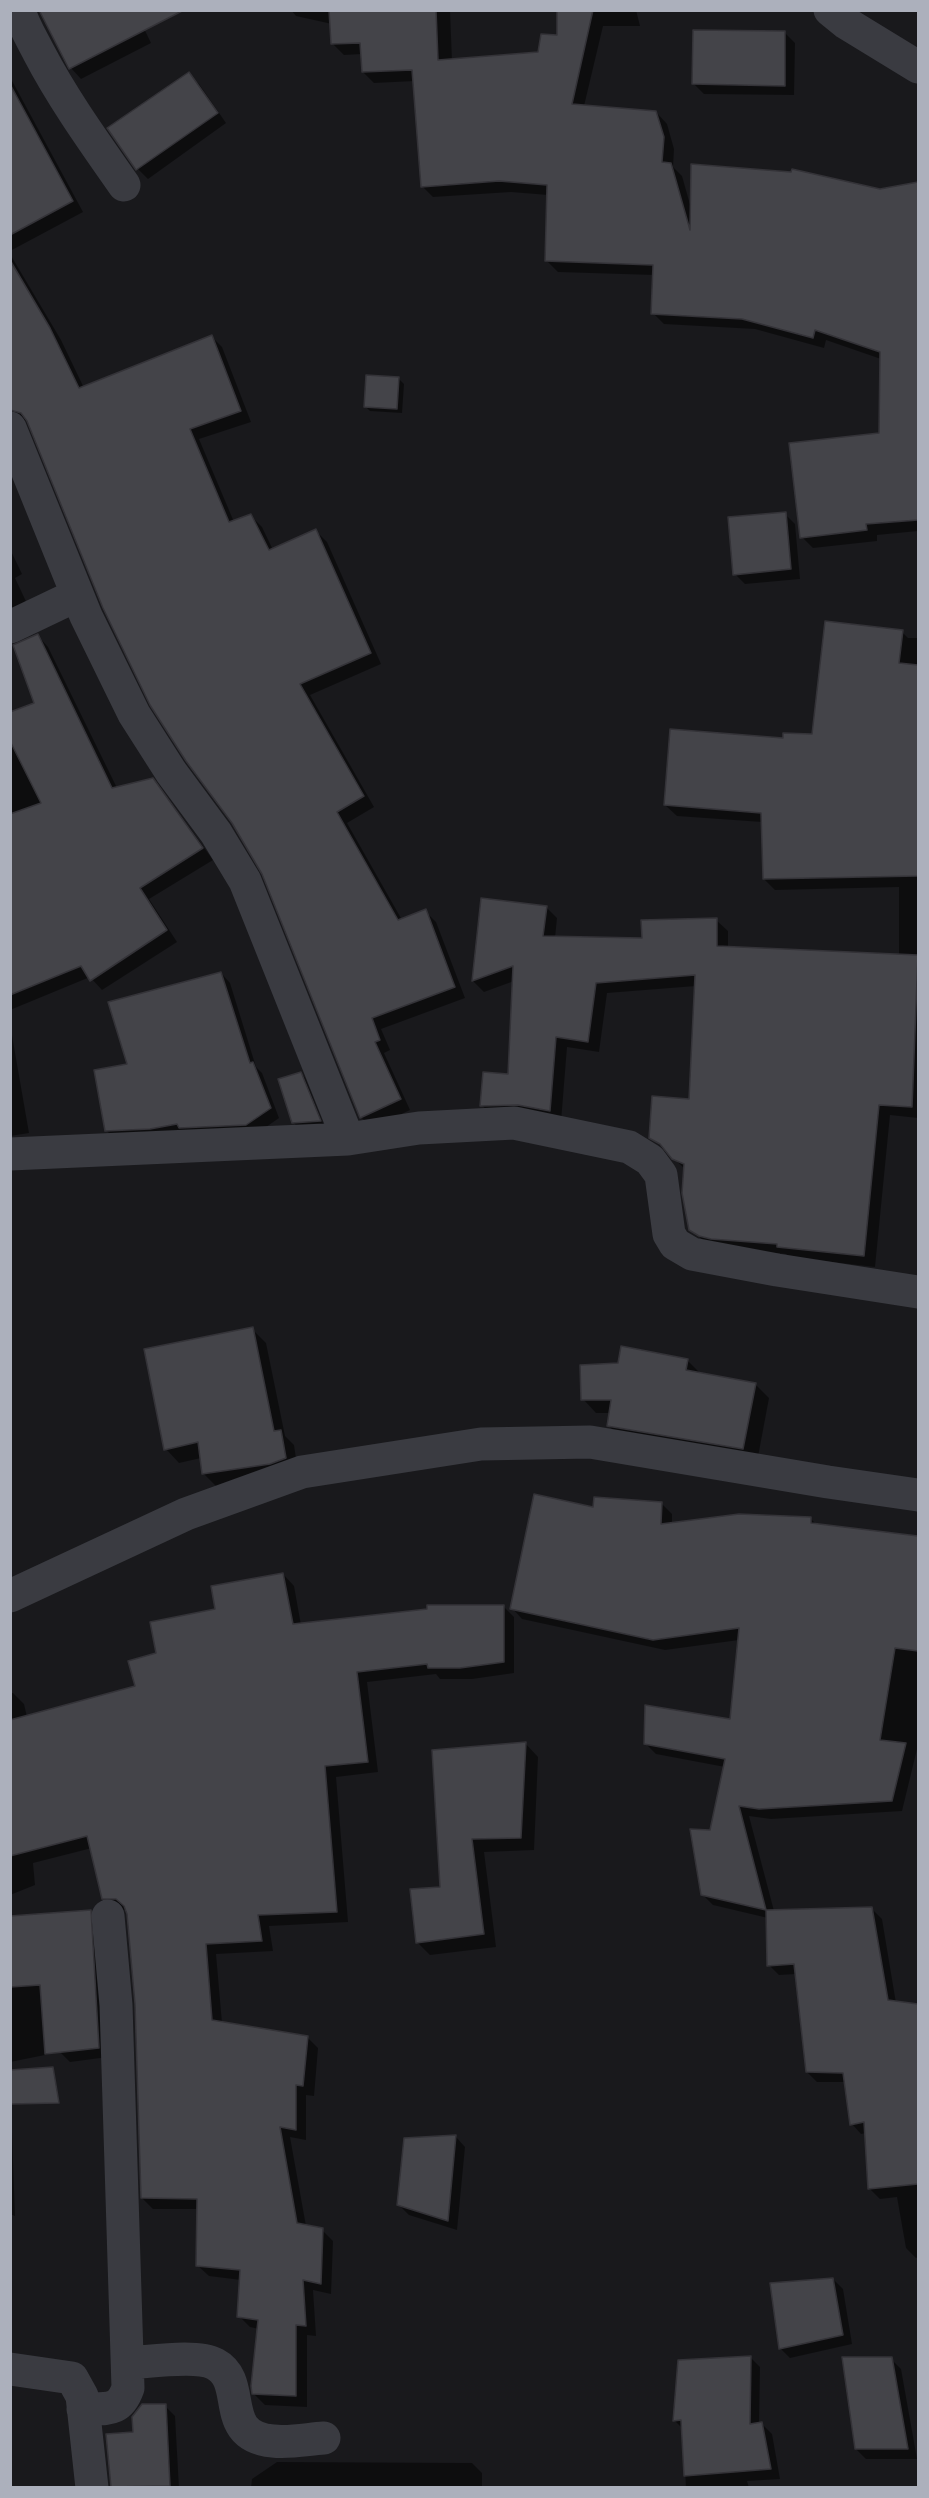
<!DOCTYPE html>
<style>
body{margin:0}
#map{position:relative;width:929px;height:2498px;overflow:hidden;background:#19191c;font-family:"Sofia Sans Condensed",sans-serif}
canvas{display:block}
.frame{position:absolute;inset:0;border:12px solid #acb0bc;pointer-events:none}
</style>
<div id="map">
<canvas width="929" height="2498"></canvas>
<div class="frame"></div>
</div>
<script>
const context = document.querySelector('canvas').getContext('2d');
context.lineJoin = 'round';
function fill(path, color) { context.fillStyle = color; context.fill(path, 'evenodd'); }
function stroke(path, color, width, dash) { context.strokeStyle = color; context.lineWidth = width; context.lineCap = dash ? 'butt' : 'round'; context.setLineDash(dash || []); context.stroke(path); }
fill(new Path2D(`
 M 135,10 L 151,43 L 81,79 L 71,68 Z
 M 291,10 L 450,10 L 452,61 L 539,53 L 559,37 L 559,10 L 636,10 L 640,26 L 603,26 L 584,106 L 656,112 L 667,124 L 674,149 L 673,167 L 682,176 L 691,208 L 880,190 L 918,184 L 918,531 L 877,535 L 877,541 L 813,548 L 802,537 L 880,434 L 881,359 L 826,340 L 824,348 L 755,329 L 664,324 L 653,313 L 654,275 L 558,272 L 546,260 L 548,195 L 511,192 L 433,197 L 422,186 L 415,81 L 374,83 L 363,72 L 362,54 L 344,55 L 333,44 L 332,24 L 296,16 Z
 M 785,33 L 795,43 L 794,95 L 704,94 L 694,84 Z
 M 189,74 L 199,84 L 226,123 L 148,179 L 138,169 L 110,129 Z
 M 10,77 L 83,212 L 10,251 Z
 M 10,254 L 61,340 L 84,388 L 211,336 L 222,347 L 251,422 L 199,439 L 234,522 L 251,516 L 262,527 L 273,550 L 316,531 L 327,542 L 381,664 L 310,695 L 374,807 L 347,823 L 402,920 L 425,911 L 436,922 L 465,998 L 381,1029 L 390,1050 L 384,1053 L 410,1110 L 372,1128 L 361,1117 L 264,873 L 29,422 L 23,420 L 12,409 Z
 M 399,379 L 404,384 L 402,413 L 370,411 L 365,406 Z
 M 785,514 L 795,524 L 800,579 L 745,584 L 735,574 Z
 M 10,549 L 22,574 L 15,578 L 31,612 L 10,623 Z
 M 902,632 L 908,638 L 918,638 L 918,1118 L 890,1115 L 875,1267 L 789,1257 L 786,1254 L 711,1247 L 688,1227 L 686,1170 L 651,1137 L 690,1101 L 696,986 L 607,993 L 599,1052 L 567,1047 L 561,1122 L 493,1117 L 482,1105 L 509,1075 L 514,981 L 484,992 L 473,981 L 482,900 L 546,907 L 557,918 L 555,938 L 644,939 L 716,920 L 728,931 L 728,948 L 899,955 L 899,887 L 775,890 L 764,879 L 762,822 L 677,816 L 665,805 L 784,740 L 813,736 Z
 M 38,636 L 48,647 L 117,788 L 152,780 L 163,791 L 213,860 L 149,899 L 177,942 L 102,990 L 90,977 L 10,1010 L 10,713 L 36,704 Z
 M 221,973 L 230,983 L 256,1067 L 262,1073 L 279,1118 L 256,1134 L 116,1140 L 106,1130 L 128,1065 Z
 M 10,1024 L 29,1133 L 10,1136 Z
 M 301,1073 L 305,1078 L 324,1126 L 298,1127 L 293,1122 Z
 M 252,1329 L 266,1343 L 285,1436 L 294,1445 L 298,1472 L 217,1487 L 204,1474 L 201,1458 L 179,1463 L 166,1449 Z
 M 687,1360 L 701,1374 L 755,1384 L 769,1398 L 757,1462 L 622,1439 L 608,1425 L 611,1413 L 596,1413 L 583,1399 Z
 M 662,1504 L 672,1514 L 672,1524 L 811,1519 L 817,1525 L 918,1537 L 918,1745 L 902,1811 L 771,1819 L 749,1816 L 774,1911 L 872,1909 L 882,1919 L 896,2003 L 918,2005 L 918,2257 L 916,2258 L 906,2248 L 897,2197 L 880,2199 L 870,2189 L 866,2133 L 861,2134 L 852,2124 L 846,2082 L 817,2082 L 807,2072 L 796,1974 L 779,1975 L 769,1965 L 768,1918 L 713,1905 L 702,1894 L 711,1831 L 725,1767 L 656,1754 L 645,1743 L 731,1721 L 739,1640 L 665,1650 L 522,1619 L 512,1608 L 594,1509 Z
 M 283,1574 L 294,1586 L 301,1625 L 503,1606 L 514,1617 L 514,1673 L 472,1679 L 440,1679 L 436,1674 L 367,1682 L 378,1772 L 336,1777 L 348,1922 L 269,1926 L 273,1951 L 216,1954 L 222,2023 L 307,2037 L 318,2048 L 314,2096 L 306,2095 L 306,2140 L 290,2137 L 306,2226 L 322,2230 L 333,2241 L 331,2294 L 313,2290 L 316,2336 L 307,2335 L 307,2407 L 265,2405 L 254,2394 L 259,2329 L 250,2327 L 239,2316 L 241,2280 L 209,2276 L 197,2265 L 198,2209 L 153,2209 L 142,2198 L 136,2004 L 127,1910 L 115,1909 L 104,1898 L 92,1848 L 33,1863 L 35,1885 L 10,1895 L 10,1693 L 13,1693 L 24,1704 L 27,1717 L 137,1687 L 158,1654 L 217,1610 Z
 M 525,1743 L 538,1757 L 534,1850 L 484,1852 L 496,1947 L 430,1955 L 417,1942 L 441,1888 Z
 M 90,1911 L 100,1922 L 108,2057 L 70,2062 L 60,2052 L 10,2062 L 10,1932 Z
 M 10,2105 L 11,2105 L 15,2216 L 10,2214 Z
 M 456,2137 L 465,2147 L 457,2230 L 409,2215 L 399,2205 Z
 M 833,2279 L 843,2289 L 852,2344 L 790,2358 L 780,2348 Z
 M 750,2357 L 760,2367 L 759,2424 L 762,2424 L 772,2434 L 780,2479 L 747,2481 L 749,2488 L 686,2488 L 683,2429 L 675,2421 L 679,2362 Z
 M 891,2359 L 901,2369 L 917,2459 L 866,2459 L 856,2449 Z
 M 165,2406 L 175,2416 L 179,2488 L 112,2488 L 108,2435 L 135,2433 Z
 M 277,2462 L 472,2463 L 482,2473 L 482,2488 L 251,2488 L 252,2479 Z`), '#0007');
const building = new Path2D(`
 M 39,10 L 184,10 L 69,69 Z
 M 329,10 L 436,10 L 438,60 L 538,52 L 541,34 L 557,35 L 557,10 L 593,10 L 572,104 L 656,111 L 664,137 L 662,162 L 671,163 L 690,230 L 691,164 L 791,172 L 792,169 L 880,189 L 918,182 L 918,520 L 866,524 L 867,530 L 800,538 L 789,443 L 879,433 L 880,352 L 815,330 L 813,338 L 742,319 L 651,314 L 653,265 L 545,261 L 547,185 L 499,181 L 421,187 L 412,70 L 362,72 L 360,43 L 331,44 Z
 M 693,30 L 785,31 L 785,86 L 692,84 Z
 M 189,72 L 218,113 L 136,170 L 107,128 Z
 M 10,84 L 73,201 L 10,235 Z
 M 10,260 L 50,328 L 79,388 L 212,335 L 241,411 L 190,429 L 229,522 L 251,514 L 269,550 L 316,529 L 371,653 L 300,684 L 364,796 L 337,812 L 398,920 L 426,909 L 455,987 L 372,1018 L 380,1040 L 375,1042 L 401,1099 L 360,1118 L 262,874 L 232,823 L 186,761 L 150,705 L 103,608 L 27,421 L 21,413 L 10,410 Z
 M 366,375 L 399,377 L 397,409 L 364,407 Z
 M 786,512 L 791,569 L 733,575 L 728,517 Z
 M 825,621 L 903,630 L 899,663 L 918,665 L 918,876 L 763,879 L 761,813 L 664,805 L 670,729 L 783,738 L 783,733 L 812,734 Z
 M 38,634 L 112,788 L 153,778 L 203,848 L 140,888 L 167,930 L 90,981 L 81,966 L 10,995 L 10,814 L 41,803 L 10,741 L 10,712 L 34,703 L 13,645 Z
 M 481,898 L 547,906 L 543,936 L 642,938 L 641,920 L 717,918 L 717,946 L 918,955 L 912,1107 L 879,1105 L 864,1256 L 777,1247 L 777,1244 L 711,1239 L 699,1236 L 689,1230 L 682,1193 L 684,1164 L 672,1159 L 660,1144 L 649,1138 L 652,1096 L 689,1099 L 695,975 L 596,983 L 588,1042 L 556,1037 L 550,1111 L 518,1105 L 480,1106 L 483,1072 L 508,1074 L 513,966 L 472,981 Z
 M 221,972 L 250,1063 L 253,1062 L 271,1108 L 246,1125 L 179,1128 L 177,1124 L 150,1129 L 105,1131 L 94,1070 L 127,1064 L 108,1002 Z
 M 301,1072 L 321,1121 L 292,1123 L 278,1079 Z
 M 253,1327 L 274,1431 L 281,1430 L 286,1458 L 270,1464 L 202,1474 L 198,1442 L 164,1450 L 144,1349 Z
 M 621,1346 L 688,1359 L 686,1370 L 756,1383 L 743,1449 L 607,1426 L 611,1400 L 581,1400 L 580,1365 L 618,1363 Z
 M 534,1494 L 593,1507 L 594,1497 L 662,1502 L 661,1524 L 739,1514 L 811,1517 L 811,1523 L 918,1536 L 918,1651 L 895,1648 L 880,1740 L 906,1743 L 892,1801 L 759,1809 L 739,1806 L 766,1910 L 701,1895 L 690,1829 L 710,1830 L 725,1759 L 644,1744 L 645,1705 L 730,1719 L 739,1628 L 653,1640 L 510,1609 Z
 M 283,1573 L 293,1624 L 427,1609 L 427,1605 L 504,1605 L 504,1662 L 460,1668 L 428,1668 L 427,1664 L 357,1672 L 368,1762 L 325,1766 L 337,1912 L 258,1915 L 262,1941 L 206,1944 L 212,2020 L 308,2036 L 303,2086 L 296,2085 L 296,2130 L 280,2127 L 297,2223 L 323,2228 L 321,2284 L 303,2280 L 306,2326 L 296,2325 L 296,2396 L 252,2394 L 251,2386 L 258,2320 L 237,2317 L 240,2270 L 196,2266 L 197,2199 L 141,2198 L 135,2004 L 127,1914 L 124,1906 L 116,1899 L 102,1899 L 87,1836 L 10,1856 L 10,1720 L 135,1686 L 128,1661 L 156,1653 L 150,1622 L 215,1609 L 211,1586 Z
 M 526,1742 L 521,1838 L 472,1839 L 484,1934 L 416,1943 L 410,1889 L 440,1887 L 432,1750 Z
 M 872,1907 L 888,2000 L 918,2004 L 918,2184 L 868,2189 L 864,2122 L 850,2125 L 843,2073 L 806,2072 L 794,1964 L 767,1966 L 766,1910 Z
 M 91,1910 L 99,2048 L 45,2054 L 40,1985 L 10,1987 L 10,1916 Z
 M 53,2067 L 59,2103 L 10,2104 L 10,2070 Z
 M 456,2135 L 448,2221 L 397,2205 L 404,2138 Z
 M 833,2278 L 843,2335 L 779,2349 L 770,2283 Z
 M 751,2356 L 750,2424 L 762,2422 L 771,2469 L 684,2476 L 681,2420 L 673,2421 L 678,2360 Z
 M 842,2357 L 892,2357 L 908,2449 L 855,2449 Z
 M 142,2404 L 166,2404 L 170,2486 L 111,2487 L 106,2434 L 133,2432 L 132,2417 Z`);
fill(building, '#444449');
stroke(building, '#343338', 1.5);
stroke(new Path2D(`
 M 19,10 C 23,25 32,39 39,53 C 63,99 94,142 124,185
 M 830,10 L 846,23 L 918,67
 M 10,428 L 86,616 L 134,714 L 171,772 L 216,833 L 245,881 L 348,1139
 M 10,627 L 77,595
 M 10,1154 L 348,1139 L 419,1128 L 514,1123 L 629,1147 L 650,1160 L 661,1175 L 669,1234 L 675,1244 L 692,1254 L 777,1270 L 918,1292
 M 10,1596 L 186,1514 L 302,1472 L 481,1444 L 590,1442 L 828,1482 L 918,1495
 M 128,2363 C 149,2362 197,2354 215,2364 C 249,2382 217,2436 273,2441 C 290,2443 308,2439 324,2438
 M 10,2369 L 72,2378 L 82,2396 L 92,2488
 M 83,2409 C 107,2408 119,2413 128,2388 L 116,2005 L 108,1916`), '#3a3b41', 33);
</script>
